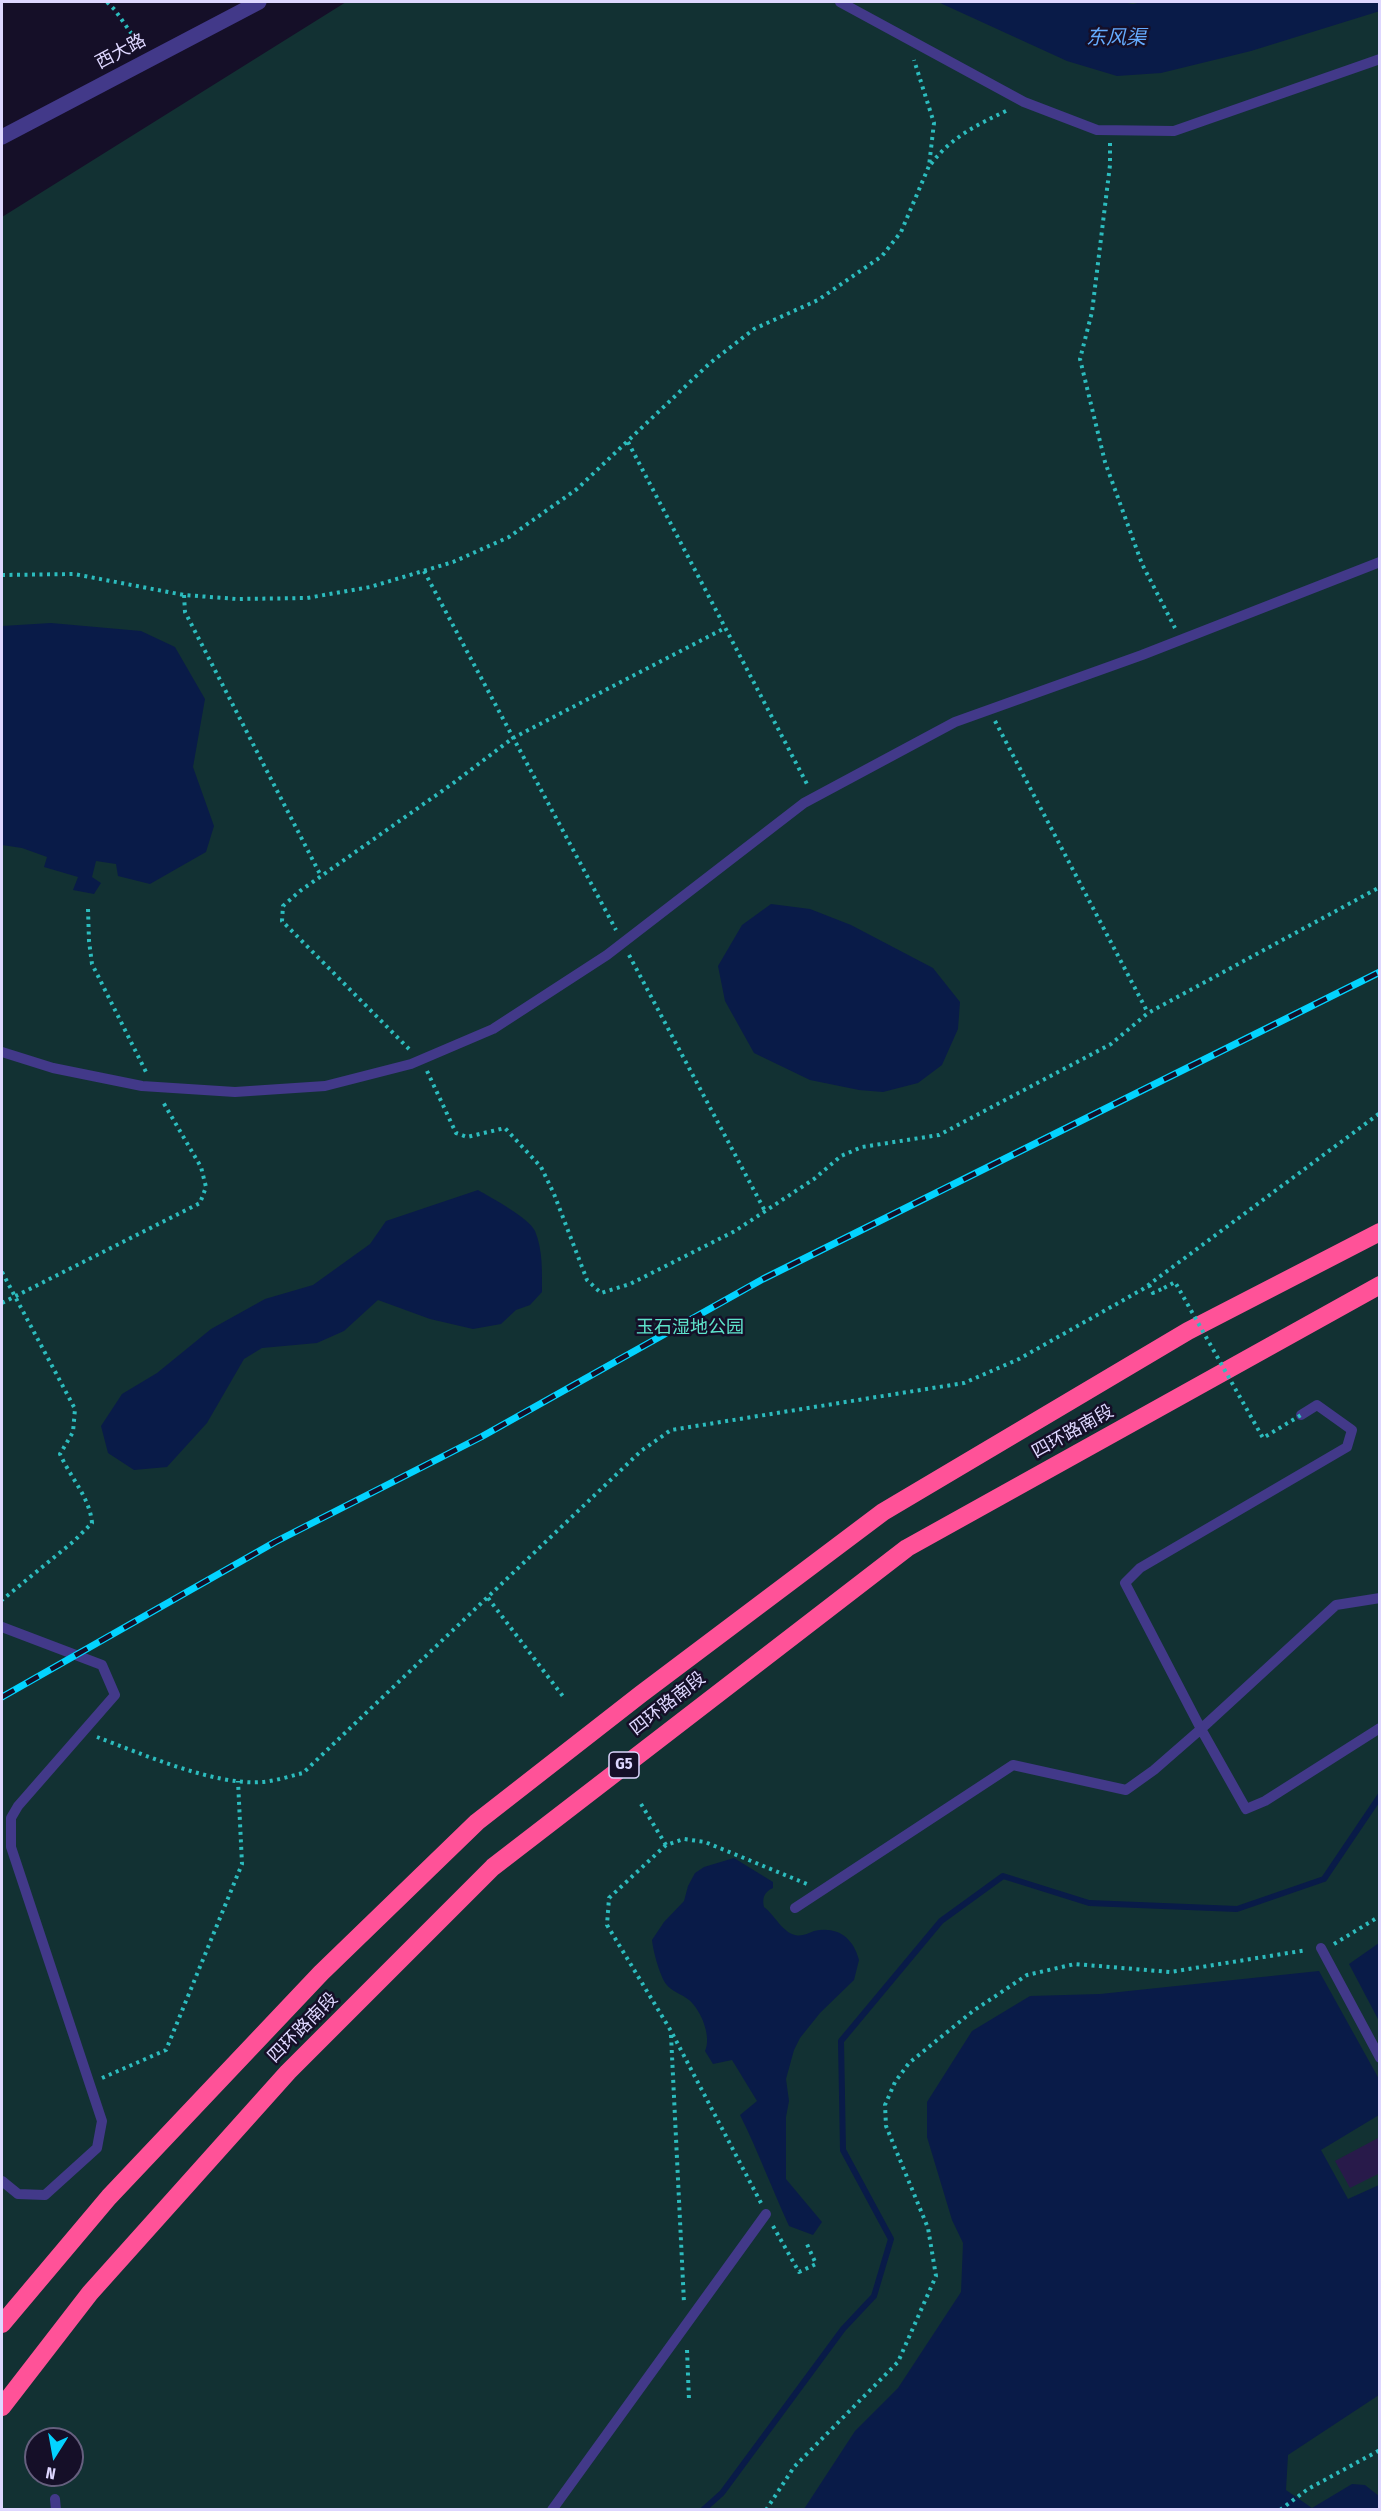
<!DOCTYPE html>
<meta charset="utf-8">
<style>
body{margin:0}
#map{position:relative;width:1381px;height:2511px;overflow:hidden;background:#150f28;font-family:"Fira Sans Condensed",sans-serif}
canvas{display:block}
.frame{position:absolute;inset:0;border:3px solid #ded7ff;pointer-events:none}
.north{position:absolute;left:24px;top:2427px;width:60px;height:60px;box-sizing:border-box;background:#150f28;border:2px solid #655f7e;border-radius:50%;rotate:191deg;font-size:16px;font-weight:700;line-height:24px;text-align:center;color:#ded7ff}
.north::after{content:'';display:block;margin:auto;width:21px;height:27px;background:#03d3ff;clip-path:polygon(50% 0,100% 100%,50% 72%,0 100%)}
</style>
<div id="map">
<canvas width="1381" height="2511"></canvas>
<div class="frame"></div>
<div class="north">N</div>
</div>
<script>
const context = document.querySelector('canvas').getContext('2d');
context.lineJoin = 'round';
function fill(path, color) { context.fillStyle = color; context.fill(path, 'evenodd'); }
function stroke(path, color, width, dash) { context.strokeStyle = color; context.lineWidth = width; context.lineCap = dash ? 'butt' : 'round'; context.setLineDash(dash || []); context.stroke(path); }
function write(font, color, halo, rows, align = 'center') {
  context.font = font + ' "Fira Sans Condensed","Noto Sans SC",sans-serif'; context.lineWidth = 5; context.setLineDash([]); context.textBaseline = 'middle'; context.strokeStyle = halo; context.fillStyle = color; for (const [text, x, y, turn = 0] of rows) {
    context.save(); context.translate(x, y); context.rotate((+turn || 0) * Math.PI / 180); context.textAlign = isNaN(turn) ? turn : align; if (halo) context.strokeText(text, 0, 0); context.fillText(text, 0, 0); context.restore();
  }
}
fill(new Path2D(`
 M 346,2 L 1379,2 L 1379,2509 L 2,2510 L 2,217 ZM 36,2439 L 72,2439 L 72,2475 L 36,2475 Z`), '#123133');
fill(new Path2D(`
 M 938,2 L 1121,2 L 1133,4 L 1142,2 L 1379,2 L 1380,11 L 1251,51 L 1161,73 L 1117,76 L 1067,61 Z
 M 51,623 L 141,631 L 175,647 L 205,699 L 193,767 L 214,826 L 206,852 L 150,884 L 118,876 L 116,864 L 96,861 L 92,877 L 101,883 L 94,894 L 73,890 L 78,877 L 44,867 L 47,857 L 22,848 L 2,845 L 2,626 Z
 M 771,904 L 810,909 L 851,925 L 933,968 L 960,1002 L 958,1029 L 942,1065 L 918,1083 L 883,1092 L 859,1090 L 810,1080 L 754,1053 L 725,1001 L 718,966 L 742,925 Z
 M 478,1190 C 492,1198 529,1218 535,1231 C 543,1250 542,1272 542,1292 L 530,1305 L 516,1310 L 501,1324 L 473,1329 L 430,1319 L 378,1300 L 344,1331 L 317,1343 L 262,1348 L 244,1359 L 207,1423 L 167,1467 L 134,1470 L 108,1453 L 101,1426 L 122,1394 L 157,1373 L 211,1329 L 265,1299 L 313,1285 L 370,1244 L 386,1221 Z
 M 734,1858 L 773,1882 L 773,1888 C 764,1892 762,1898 764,1907 C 774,1914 782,1932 795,1935 C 802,1937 808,1933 814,1931 C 837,1926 853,1937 859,1960 L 854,1980 L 820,2013 L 800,2038 L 794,2050 L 786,2079 L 789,2101 L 786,2117 L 786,2179 L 822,2222 L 813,2235 L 789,2226 C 772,2189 758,2151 740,2115 L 757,2101 L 732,2060 L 713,2064 L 705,2051 C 712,2037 701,2010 689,2000 C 682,1994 672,1992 666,1984 C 660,1976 653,1951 652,1940 L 664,1922 L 684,1901 L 688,1886 L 695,1873 L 704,1867 Z
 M 1379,1943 L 1379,2021 L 1349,1964 Z
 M 1319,1971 L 1379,2079 L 1379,2115 L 1321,2150 L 1348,2199 L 1379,2185 L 1379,2395 L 1288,2455 L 1286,2490 L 1312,2508 L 1352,2484 L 1365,2485 L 1379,2496 L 1379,2509 L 804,2509 L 855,2431 L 898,2388 L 961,2292 L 963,2243 L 952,2220 L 927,2137 L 927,2102 L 972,2031 L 1030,1996 L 1100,1994 Z`), '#091b48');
stroke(new Path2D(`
 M 703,2510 L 722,2493 L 843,2329 L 874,2296 L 891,2239 L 843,2150 L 841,2041 L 941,1921 L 1003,1876 L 1089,1903 L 1237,1909 L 1324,1879 L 1380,1796`), '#091b48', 6);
fill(new Path2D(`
 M 1380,2137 L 1380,2173 L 1350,2188 L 1335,2161 Z`), '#281a4a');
stroke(new Path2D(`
 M 107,2 L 115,10 L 140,46
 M 1110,143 L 1110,165 L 1092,312 L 1080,359 L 1105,462 L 1142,564 L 1175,628
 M 931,164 C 952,136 979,124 1010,109
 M 628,442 L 808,786
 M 424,571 L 616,930
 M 2,575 L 74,574 L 184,595 L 237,599 L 307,598 L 370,587 L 453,562 L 509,537 L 577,489 L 710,363 L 754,329 L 818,300 L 882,256 L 901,232 L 929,166 L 934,123 L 914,60
 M 184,595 L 185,612 L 321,876
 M 995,721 L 1148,1013
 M 88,909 L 89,941 L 92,964 L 146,1072
 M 629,955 L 765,1211
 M 409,1049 L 282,921 L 283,906 L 300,891 L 452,784 L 513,738 L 725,628
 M 427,1071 L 456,1133 L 467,1137 L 505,1128 L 541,1167 L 554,1194 L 587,1280 L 601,1293 L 630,1284 L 735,1231 L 814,1179 L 841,1156 L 862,1147 L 939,1135 L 1111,1044 L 1148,1013 L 1380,887
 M 2,1272 L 75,1409 L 73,1432 L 60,1454 C 70,1477 90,1498 92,1523 L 74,1541 L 2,1600
 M 1149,1285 L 1153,1293 L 1164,1288
 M 2,1303 L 200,1203 L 206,1187 L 201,1167 L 163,1102
 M 488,1598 L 565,1699
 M 97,1737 C 142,1754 216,1786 262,1782 C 276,1781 290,1776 303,1773 L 641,1451 L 671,1430 L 964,1383 L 1019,1359 L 1143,1289 L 1380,1113
 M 641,1804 L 666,1845
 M 1334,1944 L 1380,1916
 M 671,2035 L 684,2303
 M 102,2078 L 166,2050 L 242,1864 L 238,1781
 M 761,2203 L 671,2031 L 607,1925 L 609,1898 L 666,1845 L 684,1839 L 705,1842 L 807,1884
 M 773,2226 L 799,2272 L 816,2264 L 806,2242
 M 687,2350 L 689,2400
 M 766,2510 L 794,2467 L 898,2362 L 936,2276 L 928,2228 L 886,2126 L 885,2105 L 895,2082 L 909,2063 L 973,2011 L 1027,1975 L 1075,1964 L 1170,1972 L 1307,1950
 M 1280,2510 L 1308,2489 L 1380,2450`), '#2cbcbe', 4, [3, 4.5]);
stroke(new Path2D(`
 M 840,2 L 1024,102 L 1097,130 L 1174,131 L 1380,59
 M 2,1052 L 53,1068 L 142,1086 L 235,1092 L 325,1086 L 411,1064 L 493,1029 L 607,955 L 804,803 L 955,722 L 1142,655 L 1380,562
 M 1301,1415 L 1317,1405 L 1352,1430 L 1347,1447 L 1140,1568 L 1125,1583 L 1201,1729 L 1246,1809 L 1265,1801 L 1380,1728
 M 2,1627 L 102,1665 L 115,1695 L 18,1806 L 11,1818 L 11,1847 L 102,2121 L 97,2148 L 45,2195 L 18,2194 L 2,2181
 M 795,1908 L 1013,1765 L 1126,1790 L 1154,1770 L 1201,1729 L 1336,1605 L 1380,1598
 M 1321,1948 L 1380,2058
 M 55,2499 L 56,2510
 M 552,2510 L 766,2214`), '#423989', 10);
stroke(new Path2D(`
 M 2,137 L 259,2`), '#423989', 15);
stroke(new Path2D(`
 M 2,2324 L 109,2197 L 321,1973 L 477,1822 L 641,1694 L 883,1512 L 1188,1331 L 1380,1232
 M 2,2407 L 90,2293 L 288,2072 L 493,1867 L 907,1548 L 1380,1285`), '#ff5298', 18);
const rail = new Path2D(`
 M 2,1697 L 275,1542 L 481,1437 L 763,1279 L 1380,972`);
stroke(rail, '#03d3ff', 7);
stroke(rail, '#150f28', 4.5, [14]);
stroke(new Path2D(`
 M 1164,1288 L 1175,1282 L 1263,1438 L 1301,1415`), '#2cbcbe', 4, [3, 4.5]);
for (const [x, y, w] of [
 [624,1765,30]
]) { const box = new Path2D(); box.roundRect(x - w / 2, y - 13, w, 26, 4.5); context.fillStyle = '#150f28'; context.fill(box); stroke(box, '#ded7ff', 1.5); }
write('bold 16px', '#ded7ff', null, [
 ["G5",624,1765]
]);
write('18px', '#ded7ff', '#150f28', [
 ["西大路",121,52,-28],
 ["四环路南段",1073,1432,-29],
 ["四环路南段",668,1704,-38],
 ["四环路南段",303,2028,-45]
]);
write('18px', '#5ee4cc', '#150f28', [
 ["玉石湿地公园",690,1328]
]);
write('italic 20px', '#65acff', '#150f28', [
 ["东风渠",1116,38]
]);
</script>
